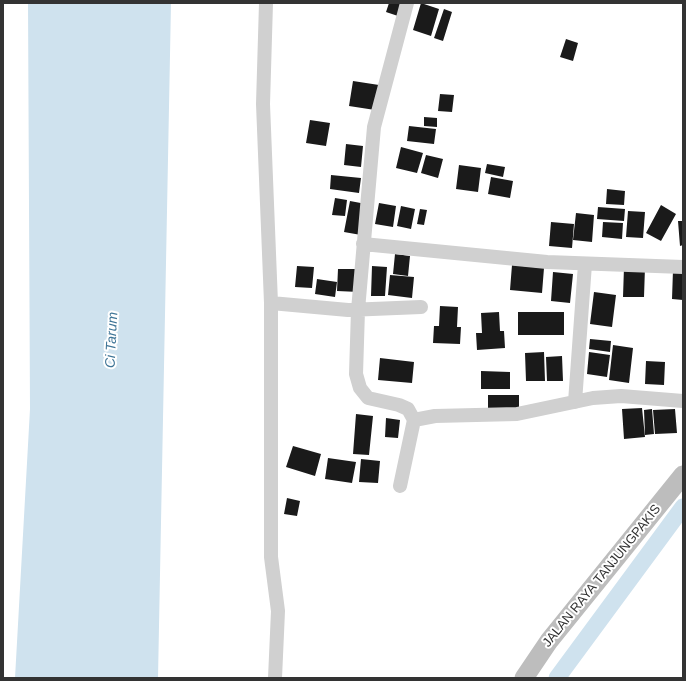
<!DOCTYPE html>
<style>
body{margin:0}
#map{position:relative;width:686px;height:681px;overflow:hidden;background:#fff;font-family:Arial,sans-serif}
canvas{display:block}
.frame{position:absolute;inset:0;border:4px solid #333;pointer-events:none}
</style>
<div id="map">
<canvas width="686" height="681"></canvas>
<div class="frame"></div>
</div>
<script>
const context = document.querySelector('canvas').getContext('2d');
context.lineJoin = 'round';
function fill(path, color) { context.fillStyle = color; context.fill(path, 'evenodd'); }
function stroke(path, color, width, dash) { context.strokeStyle = color; context.lineWidth = width; context.lineCap = dash ? 'butt' : 'round'; context.setLineDash(dash || []); context.stroke(path); }
function write(font, color, halo, rows, align = 'center') {
  context.font = font + ' Arial,sans-serif'; context.lineWidth = 4; context.setLineDash([]); context.textBaseline = 'middle'; context.strokeStyle = halo; context.fillStyle = color; for (const [text, x, y, turn = 0] of rows) {
    context.save(); context.translate(x, y); context.rotate((+turn || 0) * Math.PI / 180); context.textAlign = isNaN(turn) ? turn : align; if (halo) context.strokeText(text, 0, 0); context.fillText(text, 0, 0); context.restore();
  }
}
fill(new Path2D(`
 M 28,3 L 171,3 L 158,678 L 15,678 L 30,409 Z`), '#cfe2ee');
stroke(new Path2D(`
 M 557,678 L 683,507`), '#cfe2ee', 17);
fill(new Path2D(`
 M 389,3 L 405,3 L 401,17 L 386,12 Z
 M 421,3 L 439,9 L 431,36 L 413,30 Z
 M 444,9 L 452,12 L 443,41 L 434,38 Z
 M 566,39 L 578,43 L 573,61 L 560,57 Z
 M 353,81 L 379,85 L 375,110 L 349,106 Z
 M 440,94 L 454,95 L 452,112 L 438,111 Z
 M 424,117 L 437,118 L 437,127 L 424,126 Z
 M 310,120 L 330,123 L 326,146 L 306,143 Z
 M 409,126 L 436,129 L 434,144 L 407,141 Z
 M 346,144 L 363,146 L 361,167 L 344,165 Z
 M 401,147 L 423,153 L 417,173 L 396,168 Z
 M 426,155 L 443,159 L 438,178 L 421,173 Z
 M 487,164 L 505,167 L 503,177 L 485,173 Z
 M 459,165 L 481,168 L 478,192 L 456,189 Z
 M 331,175 L 361,178 L 359,193 L 330,189 Z
 M 491,177 L 513,181 L 510,198 L 488,194 Z
 M 607,189 L 625,191 L 624,205 L 606,204 Z
 M 335,198 L 347,200 L 345,216 L 332,215 Z
 M 350,201 L 366,204 L 361,235 L 344,232 Z
 M 379,203 L 396,206 L 393,227 L 375,224 Z
 M 661,205 L 676,214 L 661,241 L 646,233 Z
 M 401,206 L 415,209 L 411,229 L 397,226 Z
 M 598,207 L 625,209 L 624,221 L 597,219 Z
 M 420,209 L 427,210 L 424,225 L 417,224 Z
 M 628,211 L 645,212 L 643,238 L 626,237 Z
 M 576,213 L 594,215 L 592,242 L 573,240 Z
 M 678,221 L 683,221 L 683,245 L 680,246 Z
 M 551,222 L 574,224 L 572,248 L 549,246 Z
 M 603,222 L 623,223 L 622,239 L 602,237 Z
 M 395,254 L 410,256 L 408,276 L 393,274 Z
 M 512,265 L 544,268 L 542,293 L 510,290 Z
 M 297,266 L 314,267 L 312,288 L 295,287 Z
 M 372,266 L 387,267 L 385,296 L 371,296 Z
 M 624,267 L 645,267 L 644,297 L 623,297 Z
 M 338,269 L 359,269 L 359,292 L 337,291 Z
 M 673,270 L 683,270 L 683,300 L 672,299 Z
 M 553,272 L 573,274 L 570,303 L 551,301 Z
 M 390,275 L 414,277 L 412,298 L 388,295 Z
 M 317,279 L 337,282 L 335,297 L 315,294 Z
 M 594,292 L 616,295 L 612,327 L 590,324 Z
 M 440,306 L 458,307 L 457,327 L 461,327 L 460,344 L 433,343 L 434,326 L 439,326 Z
 M 499,312 L 500,331 L 504,331 L 505,348 L 477,350 L 476,333 L 482,333 L 481,313 Z
 M 518,312 L 564,312 L 564,335 L 518,335 Z
 M 590,339 L 611,341 L 610,352 L 589,349 Z
 M 613,345 L 633,348 L 629,383 L 609,380 Z
 M 544,352 L 545,381 L 526,381 L 525,353 Z
 M 589,352 L 610,355 L 607,377 L 587,374 Z
 M 562,356 L 563,381 L 547,381 L 546,357 Z
 M 380,358 L 414,362 L 412,383 L 378,380 Z
 M 646,361 L 665,362 L 664,385 L 645,384 Z
 M 481,371 L 510,372 L 510,389 L 481,389 Z
 M 488,395 L 519,395 L 519,412 L 488,412 Z
 M 642,408 L 645,437 L 624,439 L 622,409 Z
 M 652,409 L 654,434 L 645,435 L 644,410 Z
 M 675,409 L 677,433 L 655,434 L 653,410 Z
 M 356,414 L 373,416 L 369,455 L 353,454 Z
 M 386,418 L 400,420 L 398,438 L 385,437 Z
 M 293,446 L 321,454 L 315,476 L 286,467 Z
 M 328,458 L 356,462 L 352,483 L 325,479 Z
 M 361,459 L 380,461 L 378,483 L 359,482 Z
 M 287,498 L 300,501 L 297,516 L 284,514 Z`), '#1a1a1a');
stroke(new Path2D(`
 M 266,3 L 263,104 L 271,303 L 271,557 L 278,611 L 275,678
 M 407,3 L 374,127 L 358,310 L 356,374 L 360,388 L 368,398 L 399,405 L 408,409 L 414,420
 M 363,244 L 547,262 L 683,267
 M 271,303 L 348,310 L 421,307
 M 575,402 L 585,264
 M 400,486 L 414,420 L 435,416 L 517,414 L 593,398 L 621,396 L 683,401`), '#d0d0d0', 14);
stroke(new Path2D(`
 M 524,678 L 549,641 L 683,475`), '#bdbdbd', 19);
write('13px', '#333', '#fff', [
 ["JALAN RAYA TANJUNGPAKIS",602,576,-51]
]);
write('italic 14px', '#3f7597', '#fff', [
 ["Ci Tarum",112,340,-87]
]);
</script>
